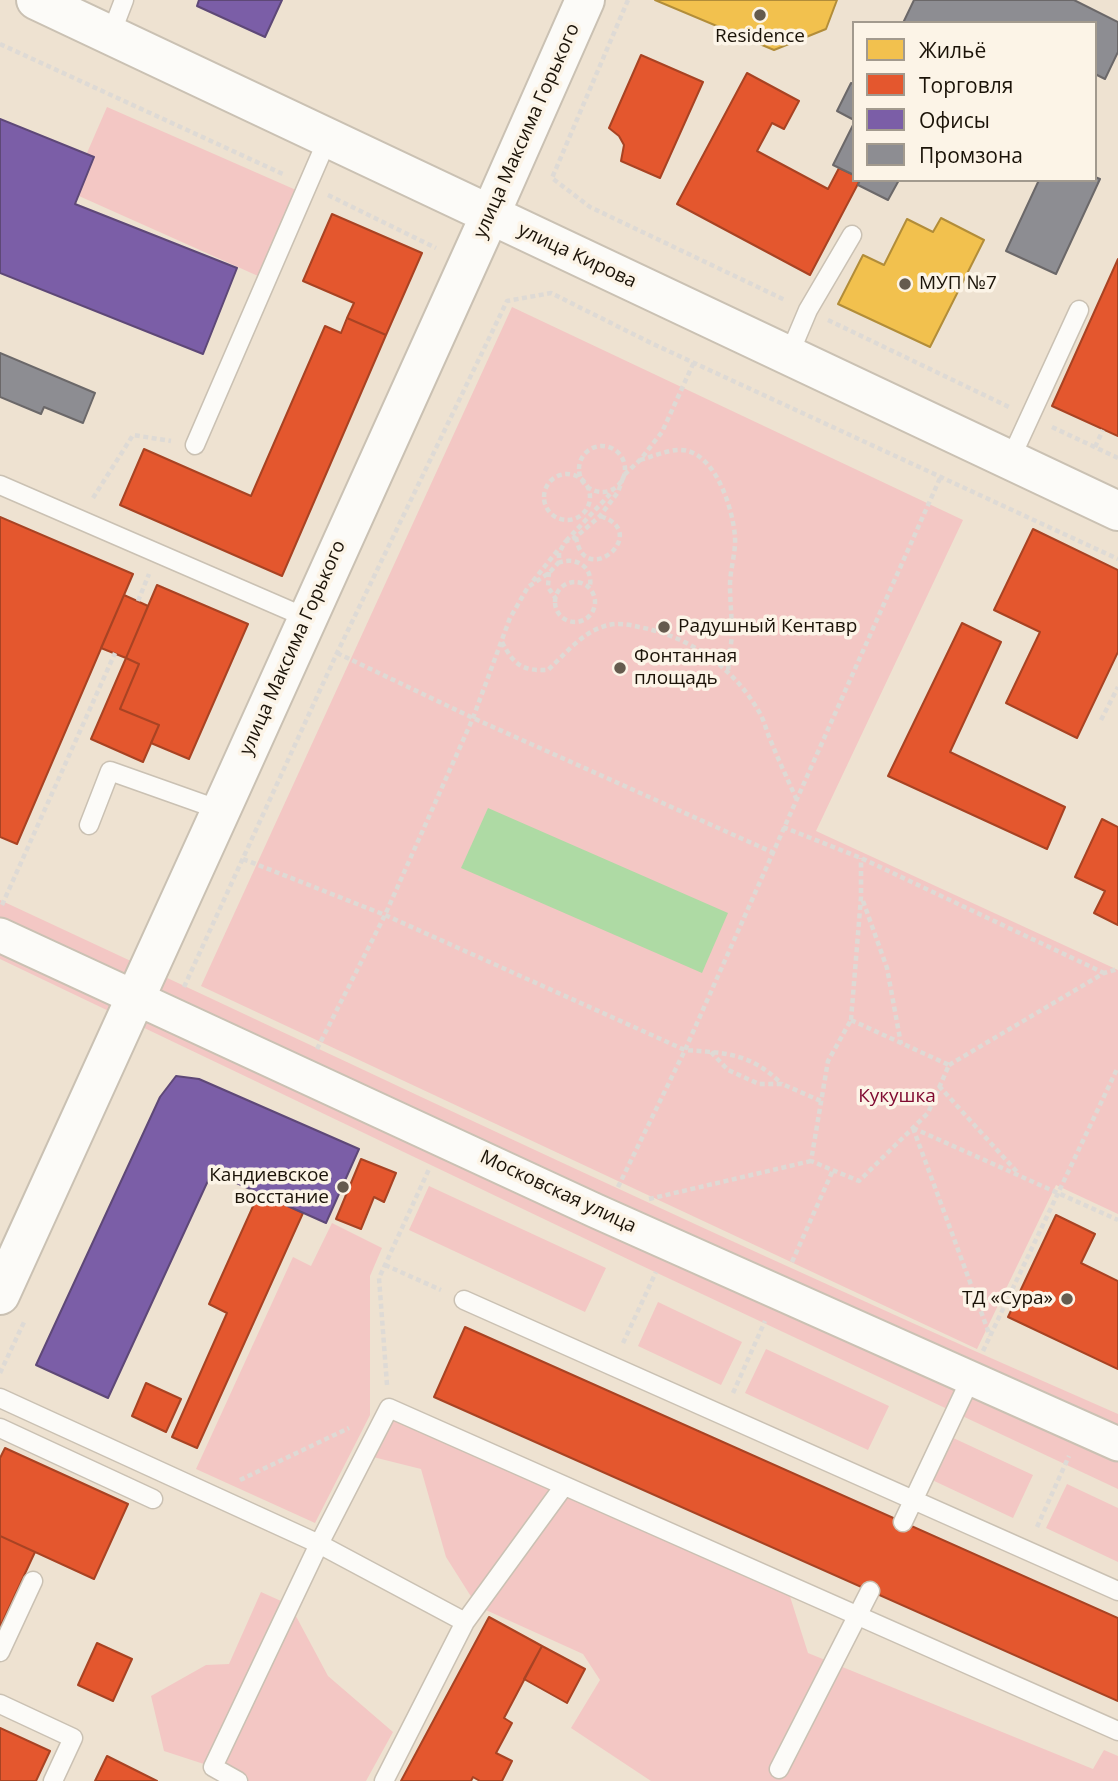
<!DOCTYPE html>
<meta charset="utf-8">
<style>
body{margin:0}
#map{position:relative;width:1118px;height:1781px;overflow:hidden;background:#eee2d1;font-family:"Open Sans",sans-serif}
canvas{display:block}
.legend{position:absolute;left:852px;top:21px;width:245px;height:161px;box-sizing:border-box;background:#fcf4e7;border:2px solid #a29a8e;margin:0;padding:9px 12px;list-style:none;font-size:21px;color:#1b1308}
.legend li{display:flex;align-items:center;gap:14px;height:35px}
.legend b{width:35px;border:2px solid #a29a8e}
</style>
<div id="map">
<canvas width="1118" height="1781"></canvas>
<ul class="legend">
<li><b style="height:19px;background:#f2c14e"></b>Жильё</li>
<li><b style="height:19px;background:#e4572e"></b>Торговля</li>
<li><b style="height:19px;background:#7b5ea7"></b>Офисы</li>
<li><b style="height:19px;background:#8d8d92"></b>Промзона</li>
</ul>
</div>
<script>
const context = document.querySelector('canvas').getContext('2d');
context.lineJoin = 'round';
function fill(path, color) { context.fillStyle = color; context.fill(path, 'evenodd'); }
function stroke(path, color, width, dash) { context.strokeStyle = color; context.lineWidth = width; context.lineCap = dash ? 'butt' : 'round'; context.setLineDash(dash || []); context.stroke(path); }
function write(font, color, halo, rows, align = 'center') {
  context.font = font + ' "Open Sans",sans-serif'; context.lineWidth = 7; context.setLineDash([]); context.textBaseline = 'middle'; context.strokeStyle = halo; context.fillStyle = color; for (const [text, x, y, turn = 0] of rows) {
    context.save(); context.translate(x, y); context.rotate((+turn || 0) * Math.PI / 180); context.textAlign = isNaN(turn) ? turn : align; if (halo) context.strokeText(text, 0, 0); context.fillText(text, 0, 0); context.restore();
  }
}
fill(new Path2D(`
 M 107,107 L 296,190 L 258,276 L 70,192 Z
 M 512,307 L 963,520 L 816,831 L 1118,970 L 1118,1214 L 1056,1185 L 977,1349 L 201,986 Z
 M 0,900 C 372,1073 742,1250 1118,1414 L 1118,1489 L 638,1264 L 0,959 Z
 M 429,1186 L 606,1268 L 585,1312 L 409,1230 Z
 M 332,1223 L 382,1248 L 370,1276 L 370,1415 L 315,1523 L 196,1469 L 293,1257 L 311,1266 Z
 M 658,1302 L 742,1342 L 721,1385 L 638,1346 Z
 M 766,1349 L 889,1406 L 868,1450 L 745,1393 Z
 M 389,1408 L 786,1584 L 808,1653 L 1093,1769 L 1104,1750 L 1118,1756 L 1118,1781 L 651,1781 L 571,1728 L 600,1680 L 583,1654 L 477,1606 L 446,1557 L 421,1469 L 365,1455 Z
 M 949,1436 L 1033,1475 L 1013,1518 L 930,1479 Z
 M 1067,1484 L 1118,1508 L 1118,1562 L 1046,1528 Z
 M 261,1592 L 290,1605 L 328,1676 L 393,1732 L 366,1781 L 238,1781 L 213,1767 L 164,1751 L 151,1696 L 206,1665 L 229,1664 Z`), '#f3c7c4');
fill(new Path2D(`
 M 488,808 L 728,913 L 702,973 L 461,868 Z`), '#aedaa4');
const homes = new Path2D(`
 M 655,0 L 837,0 L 826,29 L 774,50 Z
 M 941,218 L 984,240 L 930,347 L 838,304 L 863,255 L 884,265 L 907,219 L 933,232 Z`);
fill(homes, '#f2c14e');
stroke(homes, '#b28d39', 2);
const shops = new Path2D(`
 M 641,55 L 703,82 L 660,178 L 621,161 L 624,145 L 619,136 L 609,128 Z
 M 747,73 L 799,101 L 784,129 L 772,123 L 757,151 L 828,189 L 839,168 L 854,175 L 854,180 L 860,180 L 810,275 L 677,204 Z
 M 332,214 L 422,253 L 386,335 L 347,318 L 354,303 L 303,281 Z
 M 1118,259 L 1118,436 L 1052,406 Z
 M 347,318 L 386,335 L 282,576 L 120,505 L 144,449 L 251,496 L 325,326 L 341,333 Z
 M 0,517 L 133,574 L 17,844 L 0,837 Z
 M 1033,529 L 1118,570 L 1118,652 L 1077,738 L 1006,703 L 1040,632 L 994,610 Z
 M 157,585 L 248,624 L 189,759 L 151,743 L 159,725 L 120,709 L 139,664 L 126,658 Z
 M 124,595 L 148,606 L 126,658 L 101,648 Z
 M 962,623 L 1001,642 L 950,752 L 1065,807 L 1047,849 L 888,776 Z
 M 126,658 L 139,664 L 120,709 L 159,725 L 143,762 L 91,739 Z
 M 1102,819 L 1118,827 L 1118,925 L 1094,913 L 1105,891 L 1075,877 Z
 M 361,1159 L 396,1173 L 384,1202 L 374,1197 L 361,1229 L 336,1219 Z
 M 259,1193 L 303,1213 L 197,1448 L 172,1437 L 227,1313 L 209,1304 Z
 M 1056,1215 L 1095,1234 L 1081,1263 L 1118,1281 L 1118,1369 L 1008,1317 Z
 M 465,1327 L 1118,1618 L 1118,1701 L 434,1397 Z
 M 146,1383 L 181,1399 L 166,1432 L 132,1416 Z
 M 5,1448 L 128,1504 L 94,1579 L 0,1536 L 0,1458 Z
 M 0,1536 L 35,1552 L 0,1627 Z
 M 489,1617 L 542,1646 L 504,1718 L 512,1723 L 496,1753 L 512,1761 L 502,1781 L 480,1781 L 473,1777 L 471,1781 L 401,1781 Z
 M 97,1643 L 132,1659 L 113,1701 L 78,1685 Z
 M 542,1646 L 585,1669 L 567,1703 L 524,1679 Z
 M 0,1728 L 50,1751 L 36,1781 L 0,1781 Z
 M 107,1756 L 157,1781 L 95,1781 Z`);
fill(shops, '#e4572e');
stroke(shops, '#a84323', 2);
const offices = new Path2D(`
 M 199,0 L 282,0 L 265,37 L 197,6 Z
 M 0,119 L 94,157 L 75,204 L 237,268 L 203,354 L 0,273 Z
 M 176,1076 L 199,1079 L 359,1149 L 326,1223 L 212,1172 L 108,1398 L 36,1365 L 160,1097 Z`);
fill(offices, '#7b5ea7');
stroke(offices, '#5e4877', 2);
const industry = new Path2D(`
 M 914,0 L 1074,0 L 1118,22 L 1118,52 L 1105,79 L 1095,74 L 1095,23 L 903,23 Z
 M 851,83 L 854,84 L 854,120 L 837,111 Z
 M 854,123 L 854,175 L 833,165 Z
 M 1095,177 L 1100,179 L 1056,274 L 1006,251 L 1039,180 L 1095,180 Z
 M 860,180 L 899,180 L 888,200 L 858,185 Z
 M 0,353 L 95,393 L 83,423 L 44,407 L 41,414 L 0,397 Z`);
fill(industry, '#8d8d92');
stroke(industry, '#6b6869', 2);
const lane = new Path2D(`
 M 111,34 L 124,0
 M 789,355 L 808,310 L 852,235
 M 195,445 L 328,138
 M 1010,460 L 1079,310
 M 0,485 L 307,618
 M 89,825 L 110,771 L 220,810
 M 464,1300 L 1118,1591
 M 0,1398 L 319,1544 L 465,1622
 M 0,1428 L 153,1499
 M 903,1522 L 971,1378
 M 0,1652 L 33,1581
 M 0,1704 L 73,1738 L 53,1781
 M 779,1769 L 870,1591
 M 238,1781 L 213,1767 L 319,1544 L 389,1408 L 1118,1731
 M 384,1781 L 465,1622 L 564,1486`);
const street = new Path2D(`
 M 0,935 L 596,1211 L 1118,1444`);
const secondary = new Path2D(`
 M 490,215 L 585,0`);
const primary = new Path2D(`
 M 36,0 L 1118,511
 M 0,1295 C 166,936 326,575 490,215`);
stroke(lane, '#cac1b3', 21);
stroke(street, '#cac1b3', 37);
stroke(secondary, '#cac1b3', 42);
stroke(primary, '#cac1b3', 42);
stroke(new Path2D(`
 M 628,0 L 552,178 L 590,207 L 785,300
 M 0,44 L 285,175
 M 328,195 L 436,248
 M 828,320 L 1009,407
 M 1052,427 L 1118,458
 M579 469a23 23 0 1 1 46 0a23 23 0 1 1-46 0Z
 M 1095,447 L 1103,430
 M 640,460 C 651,457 665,451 677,450 C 714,447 733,508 735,537 C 736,553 730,569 730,585 C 730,601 732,618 732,634 C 731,646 729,659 728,672
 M544 497a23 23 0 1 1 46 0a23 23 0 1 1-46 0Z
 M 93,498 L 133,435 L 171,441
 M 576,537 C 584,591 653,532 600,516
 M 566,541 L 613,491
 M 558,563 C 575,556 593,566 590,586
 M 549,572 L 548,587 L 556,599
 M 533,581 L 558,550
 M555 602a20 20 0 1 1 40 0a20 20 0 1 1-40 0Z
 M 138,601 L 149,574
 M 502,642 C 514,665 522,671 548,670 C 564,655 581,634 602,627 C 614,622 627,624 639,627 C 688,636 732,666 758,710 C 764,719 766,730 770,739 C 778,759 787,778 796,798
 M 337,653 L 473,718 L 774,853
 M 1101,720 L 1118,687
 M 783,827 L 861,858 L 1104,973
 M 243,859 L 385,915 L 685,1050 C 727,1053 750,1053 782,1084
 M 863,901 L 887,968 L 901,1044
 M 2,905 L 115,653
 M 184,987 L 337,653 L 507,301 L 551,293 L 651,343 L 1118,559
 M 851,1020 L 949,1065 L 928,1113 L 859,1181 L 811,1161 L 828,1061 Z
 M 851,1020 L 861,897 L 861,858
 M 317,1049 L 385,915 L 473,718 L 510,618 L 528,587 L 549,573 L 559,562 L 559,553 L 565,542 L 576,537 L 600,516 L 618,492 L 624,475 L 640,460 L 662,432 L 694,362
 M 711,1052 L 728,1070 L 759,1084 L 782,1084 L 821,1101
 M 949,1065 L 1104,973 L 1118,969
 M 939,1086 L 1017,1172
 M 913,1128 L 1118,1220
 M 913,1128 L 990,1336
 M 618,1187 L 685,1050 L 941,476
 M 649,1199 L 811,1161
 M 792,1262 L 833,1170
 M 385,1265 L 441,1290
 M 623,1343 L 656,1272
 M 983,1351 L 1118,1067
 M 0,1373 L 25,1320
 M 387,1385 L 379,1278 L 430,1167
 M 733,1393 L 765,1321
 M 240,1480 L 349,1428
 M 1037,1527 L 1069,1456`), '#dedad5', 4.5, [5, 3.5]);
stroke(lane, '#fcfbf8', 18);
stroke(street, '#fcfbf8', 33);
stroke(secondary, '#fcfbf8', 38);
stroke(primary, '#fcfbf8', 38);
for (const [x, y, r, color] of [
 [760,15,7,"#655b4e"],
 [905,284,7,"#655b4e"],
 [664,627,7,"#655b4e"],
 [620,668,7,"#655b4e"],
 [343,1187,7,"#655b4e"],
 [1067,1299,7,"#655b4e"]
]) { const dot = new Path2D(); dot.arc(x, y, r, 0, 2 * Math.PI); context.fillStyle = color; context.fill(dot); stroke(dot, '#fcf4e7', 2.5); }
write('19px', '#1b1308', '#fcf4e7', [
 ["Residence",760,37,"center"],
 ["МУП №7",919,284],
 ["Радушный Кентавр",678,627],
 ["Фонтанная",634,657],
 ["площадь",634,679],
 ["Кандиевское",329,1176,"right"],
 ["восстание",329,1198,"right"],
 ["ТД «Сура»",1053,1299,"right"]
], 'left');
write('19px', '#1b1308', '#fcf4e7', [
 ["улица Максима Горького",527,131,-66],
 ["улица Кирова",577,256,25],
 ["улица Максима Горького",293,648,-66],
 ["Московская улица",558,1192,25]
]);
write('19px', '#800b31', '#fcf4e7', [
 ["Кукушка",897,1097]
]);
</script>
